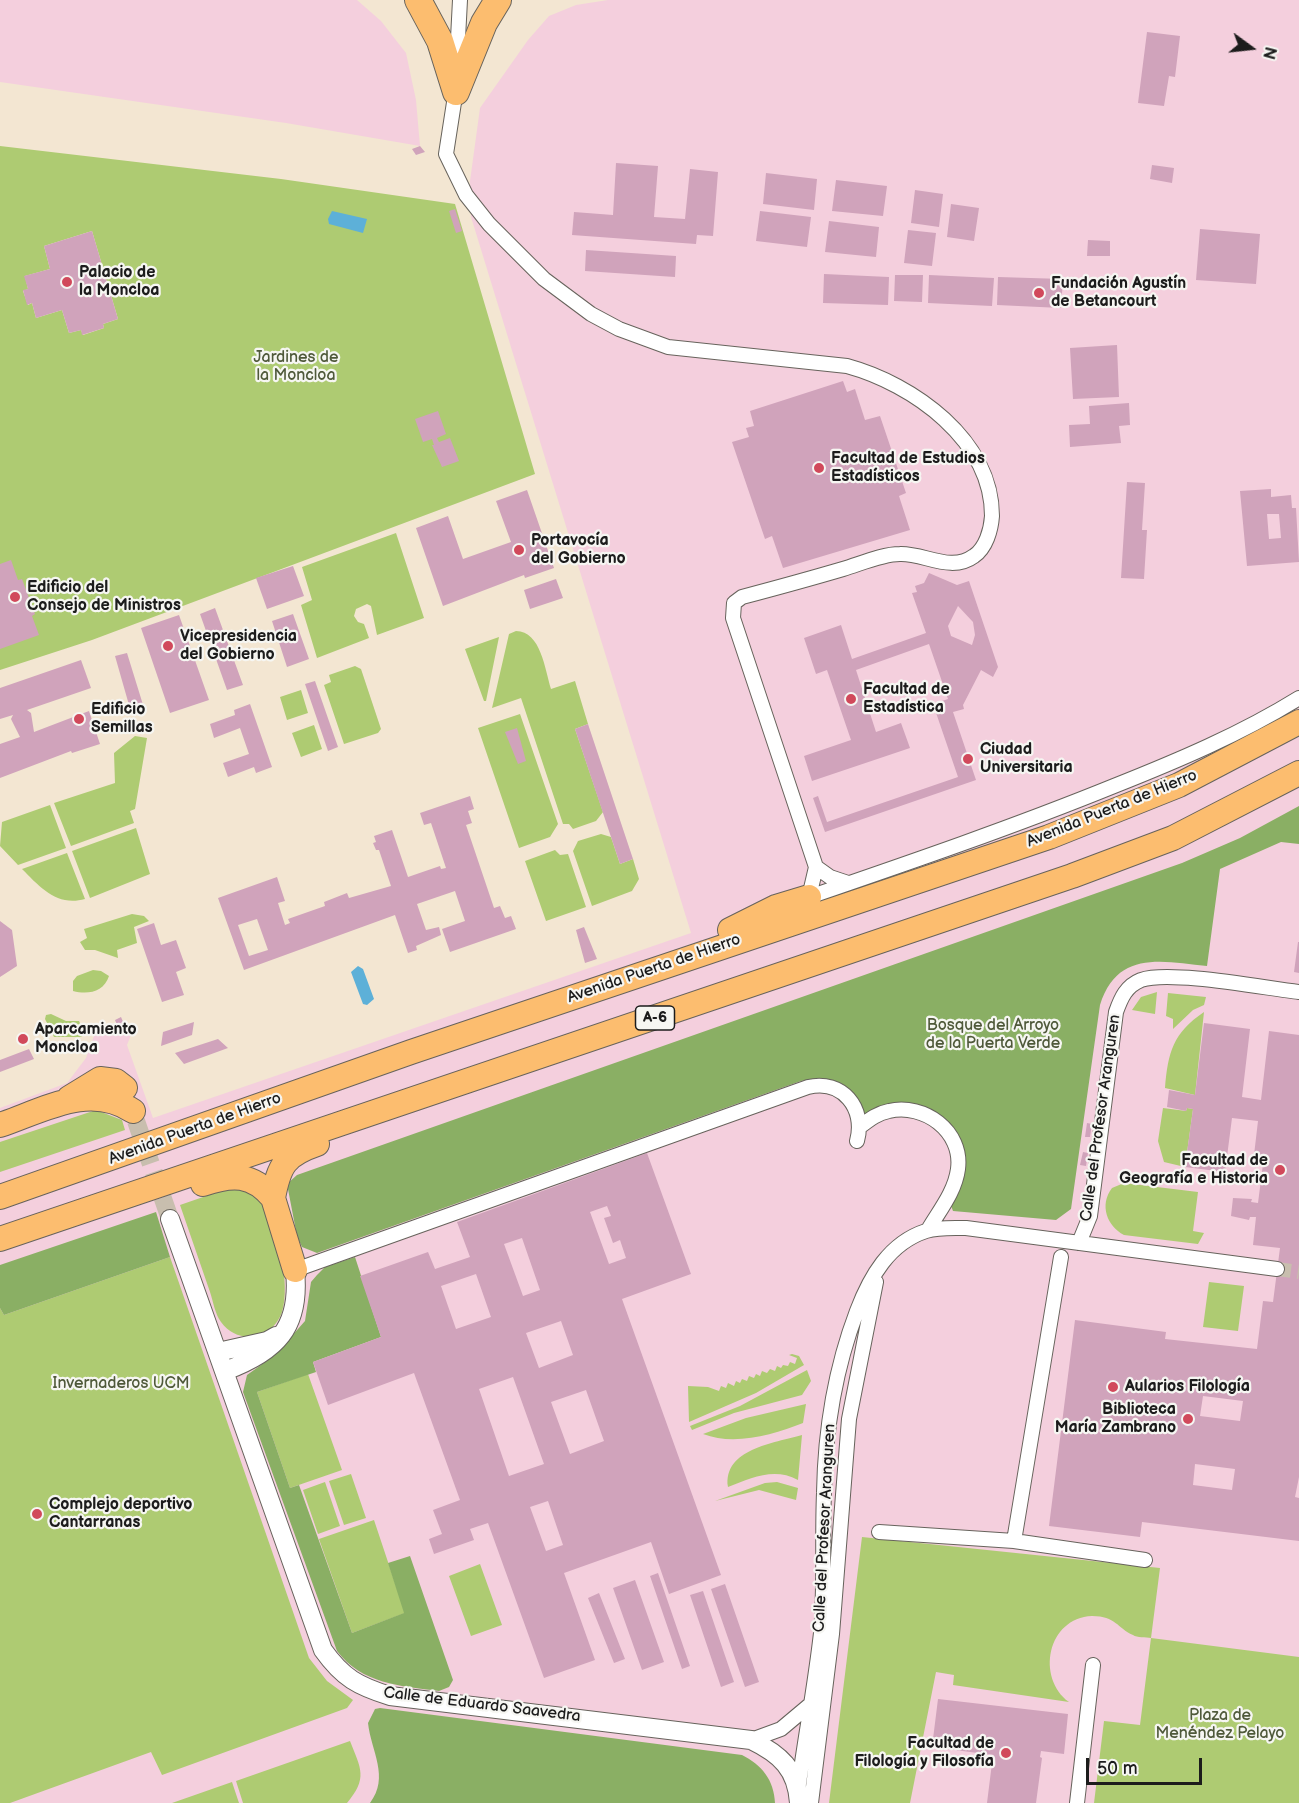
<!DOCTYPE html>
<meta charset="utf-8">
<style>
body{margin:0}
#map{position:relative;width:1299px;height:1803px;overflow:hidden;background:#f3e6d2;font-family:"Balsamiq Sans",sans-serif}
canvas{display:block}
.north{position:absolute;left:1221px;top:18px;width:60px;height:60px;-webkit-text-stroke:4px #f6f6f2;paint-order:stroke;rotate:105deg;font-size:16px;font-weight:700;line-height:24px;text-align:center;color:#1c1c1c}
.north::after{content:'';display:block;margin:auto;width:21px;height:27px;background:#1c1c1c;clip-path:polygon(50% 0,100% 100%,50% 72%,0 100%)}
.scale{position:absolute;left:1086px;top:1758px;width:116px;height:27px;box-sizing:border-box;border:3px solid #1c1c1c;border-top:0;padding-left:8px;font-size:18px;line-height:21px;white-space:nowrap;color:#1c1c1c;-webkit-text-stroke:4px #f6f6f2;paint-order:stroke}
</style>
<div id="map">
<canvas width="1299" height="1803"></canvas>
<div class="north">N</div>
<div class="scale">50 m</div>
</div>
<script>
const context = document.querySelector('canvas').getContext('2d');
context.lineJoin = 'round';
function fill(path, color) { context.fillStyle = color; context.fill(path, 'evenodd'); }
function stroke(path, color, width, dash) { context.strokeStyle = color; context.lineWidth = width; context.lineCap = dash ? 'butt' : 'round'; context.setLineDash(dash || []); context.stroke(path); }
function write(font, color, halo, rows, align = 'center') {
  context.font = font + ' "Balsamiq Sans",sans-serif'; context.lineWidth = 4.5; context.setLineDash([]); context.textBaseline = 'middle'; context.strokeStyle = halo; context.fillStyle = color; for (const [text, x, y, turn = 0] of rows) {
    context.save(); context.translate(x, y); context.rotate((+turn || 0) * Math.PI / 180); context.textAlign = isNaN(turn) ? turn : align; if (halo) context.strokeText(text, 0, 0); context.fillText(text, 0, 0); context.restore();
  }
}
fill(new Path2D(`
 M 0,0 L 357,0 L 381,21 L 406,53 L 416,100 L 420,146 L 286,123 L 0,82 Z
 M 608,0 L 1299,0 L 1299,1803 L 0,1803 L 0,1108 L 67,1083 L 86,1058 L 94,1036 L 118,1028 L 119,1030 L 127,1025 L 131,1035 L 127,1045 L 153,1118 L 691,933 L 471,217 L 470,181 L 480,108 L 528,40 L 549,16 L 576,5 Z`), '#f4cfdd');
fill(new Path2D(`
 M 0,146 L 281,179 L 455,204 L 535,474 L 92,640 L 0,670 ZM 92,231 L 118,319 L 103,324 L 104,328 L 83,335 L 81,330 L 69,333 L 62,310 L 36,318 L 32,303 L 28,305 L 23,291 L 28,289 L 25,276 L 50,269 L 44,246 Z
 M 396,533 L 424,618 L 377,635 L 371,606 L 367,604 L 356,609 L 354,616 L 358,622 L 364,624 L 369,638 L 317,658 L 301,605 L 312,600 L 302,567 Z
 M 516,631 C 541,631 545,670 551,689 L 575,681 L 588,724 L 575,729 L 603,812 L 596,821 L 573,829 L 569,824 L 563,824 L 521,698 L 492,708 L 509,634 Z
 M 499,637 L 486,701 L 484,701 L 465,649 Z
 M 355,666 L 361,669 L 381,729 L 378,733 L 344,744 L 324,685 L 331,682 L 329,675 Z
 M 301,690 L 308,713 L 287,720 L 280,697 Z
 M 520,714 L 558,824 L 550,837 L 519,848 L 478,728 Z
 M 314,725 L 322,749 L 301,757 L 292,733 Z
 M 135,736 L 147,738 L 135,809 L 130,811 L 134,823 L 71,846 L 54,803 L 115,783 L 114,753 Z
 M 50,805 L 66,848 L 18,865 L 0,846 L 2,822 Z
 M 136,828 L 150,874 L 90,898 L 72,851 Z
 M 601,834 L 611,837 L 620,864 L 633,859 L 639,879 L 632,891 L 592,906 L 573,851 L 578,841 Z
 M 555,850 L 560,855 L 568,854 L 586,907 L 546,921 L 525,861 Z
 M 67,853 L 85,899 C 57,907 40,887 22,869 Z
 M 132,914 L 144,916 L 149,921 L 134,927 L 137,943 L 117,950 L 118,958 L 95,950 L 85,950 L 80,942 L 87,938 L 84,929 Z
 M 93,970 L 101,971 L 109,976 C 104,992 88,995 73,991 L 73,981 L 77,976 Z
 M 1157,992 L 1155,1014 L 1132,1010 L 1141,997 Z
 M 1168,993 L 1206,997 L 1204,1005 L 1193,1010 L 1173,1029 L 1173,1019 L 1166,1016 Z
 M 1204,1012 L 1195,1095 L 1165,1088 C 1168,1052 1173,1033 1204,1012 Z
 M 51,1014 L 66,1021 L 79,1021 L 82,1028 L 87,1028 L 88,1031 L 81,1037 L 54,1037 L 45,1019 L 46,1015 Z
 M 1163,1108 L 1186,1111 L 1187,1108 L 1193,1109 L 1185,1167 L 1164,1162 L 1158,1141 Z
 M 96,1110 L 122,1120 L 125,1130 L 0,1172 L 0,1142 Z
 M 1124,1183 L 1198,1192 L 1193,1231 L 1204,1233 L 1198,1244 L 1124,1235 C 1107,1226 1099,1205 1112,1188 Z
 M 238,1185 C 245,1190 255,1195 261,1201 C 278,1223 291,1285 282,1312 C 273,1339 238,1346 221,1322 C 215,1314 213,1301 210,1292 C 200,1263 190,1234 180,1205 Z
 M 170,1257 L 309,1658 L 327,1681 L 353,1700 L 347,1708 L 162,1775 L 151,1752 L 10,1803 L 0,1803 L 0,1308 L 4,1315 Z
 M 1209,1282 L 1244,1286 L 1238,1331 L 1203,1327 Z
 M 792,1354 L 799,1356 L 804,1365 L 756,1393 L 689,1422 L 688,1386 L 708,1387 L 719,1391 L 721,1386 L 726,1388 L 728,1383 L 734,1386 L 736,1381 L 740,1383 L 742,1379 L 747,1381 L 749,1376 L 754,1378 L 756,1374 L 760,1376 L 762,1371 L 767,1373 L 770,1369 L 775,1371 L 777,1366 L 781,1368 L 783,1365 L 788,1366 L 790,1362 L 795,1364 L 797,1358 L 789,1355 Z
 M 807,1370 L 811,1381 L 802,1395 L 734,1413 L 692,1430 L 690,1426 L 740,1406 Z
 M 308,1374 L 342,1470 L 290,1488 L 257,1392 Z
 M 806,1404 L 803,1423 C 773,1435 734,1446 703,1434 L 746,1418 Z
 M 802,1435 L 798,1480 C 774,1467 751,1478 728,1487 C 723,1449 774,1443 802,1435 Z
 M 351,1474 L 366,1518 L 344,1525 L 329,1481 Z
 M 325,1482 L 340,1526 L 318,1534 L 303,1490 Z
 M 777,1482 L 798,1488 L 796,1500 L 759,1490 L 715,1501 L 765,1483 Z
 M 374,1520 L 405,1613 L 352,1633 L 319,1539 Z
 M 862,1537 L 1160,1568 L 1151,1638 L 1299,1657 L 1299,1803 L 1094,1803 L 1104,1721 L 1140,1725 L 1151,1638 C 1146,1637 1137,1638 1133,1635 C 1117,1628 1116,1616 1092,1616 C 1047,1618 1036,1678 1069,1702 L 953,1685 L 954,1675 L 936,1672 L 910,1803 L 829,1803 Z
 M 480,1564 L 502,1625 L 471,1636 L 449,1576 Z
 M 350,1741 C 361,1769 368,1778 347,1803 L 243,1803 L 236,1781 Z
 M 232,1782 L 239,1803 L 172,1803 Z`), '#aecb72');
fill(new Path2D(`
 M 1299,806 L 1299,844 L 1281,842 L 1220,869 L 1207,966 C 1162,961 1117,950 1100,1005 L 1071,1209 L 1056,1220 L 953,1211 L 950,1203 L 963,1168 L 925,1109 L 864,1116 C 852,1082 836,1075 801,1081 L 317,1253 L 302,1247 L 297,1236 L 287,1184 L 297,1175 L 1182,863 L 1240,838 Z
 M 156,1212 L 170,1257 L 4,1315 L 0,1308 L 0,1265 Z
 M 355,1257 L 381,1337 L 313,1362 L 316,1372 L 257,1392 L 290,1488 L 299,1485 L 352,1633 L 404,1613 L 388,1563 L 410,1556 L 453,1680 L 449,1687 L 439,1691 C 400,1686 362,1684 337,1651 L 243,1392 L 247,1375 L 275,1355 L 305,1321 L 311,1282 L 317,1275 L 325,1267 Z
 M 380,1708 L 742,1755 C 762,1765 774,1780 775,1803 L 370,1803 C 390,1777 371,1751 368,1723 L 375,1709 Z`), '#8aaf64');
fill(new Path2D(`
 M 332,211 L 367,219 L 363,233 L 329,224 L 328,219 Z
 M 358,966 L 363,969 L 374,999 L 367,1005 L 363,1004 L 351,972 Z`), '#5db0d8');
fill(new Path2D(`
 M 1147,32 L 1180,36 L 1175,77 L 1169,76 L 1164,106 L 1138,103 Z
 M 420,146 L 425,152 L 416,155 L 412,149 Z
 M 616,163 L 658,166 L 654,217 L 685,219 L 690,169 L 718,172 L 713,236 L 697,235 L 696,244 L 572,235 L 574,212 L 613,215 Z
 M 1152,165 L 1174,168 L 1172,183 L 1150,179 Z
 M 766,173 L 817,179 L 814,210 L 763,204 Z
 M 836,180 L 887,186 L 883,216 L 832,211 Z
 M 915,190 L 943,194 L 939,227 L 911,223 Z
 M 951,204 L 979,208 L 974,241 L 947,237 Z
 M 455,209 L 462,231 L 456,233 L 449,211 Z
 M 760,211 L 811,217 L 807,247 L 756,241 Z
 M 829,221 L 879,227 L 876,257 L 825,252 Z
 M 1200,229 L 1260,234 L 1256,284 L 1196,280 Z
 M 908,230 L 936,233 L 932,266 L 904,263 Z
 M 92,231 L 118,319 L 103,324 L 104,328 L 82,335 L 81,330 L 69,333 L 62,310 L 36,318 L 32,303 L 27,305 L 23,290 L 28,289 L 24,276 L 50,269 L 44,246 Z
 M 1088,240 L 1110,241 L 1110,256 L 1087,256 Z
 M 586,250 L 676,256 L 675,277 L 585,271 Z
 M 824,274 L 889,277 L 888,305 L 823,303 Z
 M 895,275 L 923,275 L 922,302 L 894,301 Z
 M 929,275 L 994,278 L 992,306 L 928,303 Z
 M 998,277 L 1063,279 L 1061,308 L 997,305 Z
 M 1117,345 L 1119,397 L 1073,399 L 1070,348 Z
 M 843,381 L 847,392 L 855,389 L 865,420 L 880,416 L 906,493 L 899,496 L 910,530 L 783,568 L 772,536 L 765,539 L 732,442 L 749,437 L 746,428 L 754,426 L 750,411 Z
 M 1129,403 L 1130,425 L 1119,426 L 1121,443 L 1070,447 L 1069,425 L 1090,424 L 1089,406 Z
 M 438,411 L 446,434 L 437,438 L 439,442 L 450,438 L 459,461 L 442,467 L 432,445 L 434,445 L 432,439 L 423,442 L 415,419 Z
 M 1127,482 L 1145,483 L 1142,530 L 1147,530 L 1144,579 L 1121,578 Z
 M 1271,489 L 1271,497 L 1291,495 L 1292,508 L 1296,508 L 1299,562 L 1247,566 L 1240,491 ZM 1267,514 L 1279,514 L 1281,538 L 1269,539 Z
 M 527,490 L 554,568 L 525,578 L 524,575 L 443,606 L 416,528 L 448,516 L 463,559 L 511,542 L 496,501 Z
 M 11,560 L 18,580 L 22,579 L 35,614 L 32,616 L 39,635 L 0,649 L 0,564 Z
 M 293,566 L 304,596 L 267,609 L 256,578 Z
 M 929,573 L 957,585 L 969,581 L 998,667 L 993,677 L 981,670 L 963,705 L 964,709 L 953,712 L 976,780 L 825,832 L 813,798 L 818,796 L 827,822 L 958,777 L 933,704 L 948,699 L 929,644 L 856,670 L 876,732 L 901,723 L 910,748 L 812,781 L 804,756 L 851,740 L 827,670 L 816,674 L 804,638 L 841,625 L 852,659 L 926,633 L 912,593 L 917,592 L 915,586 L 924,583 ZM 958,606 L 973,622 L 975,635 L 972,645 L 951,636 L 948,626 Z
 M 556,579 L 563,598 L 530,609 L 524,590 Z
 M 215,608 L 243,685 L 227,690 L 200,614 Z
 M 293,614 L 309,659 L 287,667 L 272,621 Z
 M 179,615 L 209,700 L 170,713 L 141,628 Z
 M 127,653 L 144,708 L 131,712 L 115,656 Z
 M 81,660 L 91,688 L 27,710 L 31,713 L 34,732 L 89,711 L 100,744 L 72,753 L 71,751 L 0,778 L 0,744 L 20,737 L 11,719 L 13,715 L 0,719 L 0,688 Z
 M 315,681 L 338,747 L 328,751 L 305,684 Z
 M 250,704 L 272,767 L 256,773 L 254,767 L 228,777 L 223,763 L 249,754 L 240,728 L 214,738 L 210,724 L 235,715 L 234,710 Z
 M 588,724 L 633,859 L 620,864 L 575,729 Z
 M 517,728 L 526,761 L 518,764 L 505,732 Z
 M 470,796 L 474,809 L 468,811 L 472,823 L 466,825 L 494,908 L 500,906 L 505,918 L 511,916 L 516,929 L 450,952 L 442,929 L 465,921 L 455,891 L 417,904 L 426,930 L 439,927 L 441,935 L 416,946 L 417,950 L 408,953 L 395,915 L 244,970 L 218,898 L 277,877 L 285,901 L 278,903 L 285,925 L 290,923 L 288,919 L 325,906 L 324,902 L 347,893 L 349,898 L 391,886 L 379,850 L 376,850 L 373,843 L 376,842 L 374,836 L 392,830 L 408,877 L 440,866 L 441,869 L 446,868 L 431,823 L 424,825 L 420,813 ZM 257,919 L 268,950 L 249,956 L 238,925 Z
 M 0,921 L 12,930 L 17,966 L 0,977 Z
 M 154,923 L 161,945 L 176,940 L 186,968 L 176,972 L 184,995 L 162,1002 L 137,929 Z
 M 584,927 L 597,959 L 585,963 L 576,930 Z
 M 1298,942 L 1299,942 L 1299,973 L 1294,972 Z
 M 121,1017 L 124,1024 L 119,1030 L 115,1020 Z
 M 194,1022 L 192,1035 L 161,1046 L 163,1032 Z
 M 1204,1023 L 1250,1029 L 1242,1097 L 1261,1100 L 1269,1031 L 1299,1035 L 1299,1477 L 1295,1497 L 1299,1498 L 1299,1541 L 1142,1522 L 1140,1537 L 1049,1526 L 1075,1320 L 1166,1332 L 1165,1339 L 1257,1349 L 1263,1301 L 1273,1302 L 1280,1248 L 1253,1245 L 1256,1217 L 1250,1217 L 1249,1220 L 1231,1216 L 1233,1198 L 1252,1199 L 1251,1202 L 1258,1203 L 1264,1156 L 1254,1155 L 1258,1121 L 1232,1118 L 1225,1172 L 1185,1167 L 1193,1109 L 1187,1108 L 1186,1111 L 1167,1107 L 1169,1090 L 1195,1095 ZM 1203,1396 L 1243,1401 L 1240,1421 L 1200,1416 ZM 1195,1464 L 1235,1469 L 1232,1490 L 1193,1485 Z
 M 218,1039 L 228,1048 L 184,1064 L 175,1053 Z
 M 29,1049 L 34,1059 L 0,1072 L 0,1060 Z
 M 1087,1123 L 1092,1124 L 1090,1137 L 1085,1137 Z
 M 1083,1152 L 1088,1153 L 1086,1166 L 1080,1165 Z
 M 647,1153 L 691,1274 L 622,1299 L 721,1575 L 669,1594 L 651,1542 L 564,1573 L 595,1660 L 544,1678 L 488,1523 L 470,1529 L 474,1540 L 434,1554 L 429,1539 L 442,1534 L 433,1510 L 460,1500 L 414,1373 L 328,1405 L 313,1362 L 381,1337 L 360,1276 L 428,1252 L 435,1269 L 470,1257 L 457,1222 ZM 607,1206 L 611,1216 L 604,1218 L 613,1243 L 620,1240 L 626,1258 L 609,1264 L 590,1212 ZM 522,1238 L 540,1290 L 523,1296 L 504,1244 ZM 476,1274 L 491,1317 L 456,1329 L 441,1286 ZM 561,1321 L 573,1355 L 539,1368 L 526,1333 ZM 513,1377 L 544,1464 L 509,1476 L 479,1389 ZM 586,1390 L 604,1441 L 570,1454 L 551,1402 ZM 548,1501 L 563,1545 L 546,1551 L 530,1507 Z
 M 658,1573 L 690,1666 L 682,1669 L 650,1576 Z
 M 635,1580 L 664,1662 L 642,1670 L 613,1588 Z
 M 725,1584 L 759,1682 L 745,1687 L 711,1589 Z
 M 703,1591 L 734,1682 L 721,1687 L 690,1595 Z
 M 599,1593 L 625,1659 L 614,1663 L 588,1598 Z
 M 938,1699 L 1068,1714 L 1064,1754 L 1041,1751 L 1040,1757 L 1042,1758 L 1036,1803 L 987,1803 L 993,1755 L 932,1747 Z`), '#d0a3bb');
stroke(new Path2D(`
 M 1277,1269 L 1299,1272`), '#c8beae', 14, [14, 7]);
stroke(new Path2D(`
 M 136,1121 L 170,1219`), '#c8beae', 18, [18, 9]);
const minor = new Path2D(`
 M 460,0 L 455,96 L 446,154 L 466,195 L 489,224 L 544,279 L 591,314 L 619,329 L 668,347 L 847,366 C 913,384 992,440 992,516 C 991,530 986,548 974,556 C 951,573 924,553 900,554 C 882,554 860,564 843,569 C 809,579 776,588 742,597 L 734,603 L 733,618 L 816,867 L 809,897
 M 816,867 L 830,877 L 848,883
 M 809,897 C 911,862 1013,827 1114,786 C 1177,761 1241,734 1299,698
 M 861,1126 C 870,1119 878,1113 889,1111 C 924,1103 963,1131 958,1169 C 955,1192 939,1211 928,1230
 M 1079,1243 L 1090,1216 L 1116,1012 C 1121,998 1126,986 1141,980 C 1170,970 1264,988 1299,992
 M 295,1270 L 808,1087 C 842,1079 866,1108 857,1141
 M 879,1532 L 1014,1541 L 1145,1560
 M 1014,1541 L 1061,1257
 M 751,1740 L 781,1729 L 812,1703
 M 798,1791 C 805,1738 815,1686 821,1633 C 825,1587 822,1539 824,1493 C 825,1430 835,1369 857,1311 C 870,1277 889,1243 926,1231 C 938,1227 953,1228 966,1228 L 1277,1269
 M 811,1803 L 832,1634 L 849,1419 L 876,1282
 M 1077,1803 L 1093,1665`);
const tertiary = new Path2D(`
 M 170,1219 L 323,1650 C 343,1678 358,1686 390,1696 L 751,1740 C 780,1754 797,1769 799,1803
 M 218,1352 L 267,1341 L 276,1336
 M 225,1371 C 276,1352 301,1328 295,1270`);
const trunk = new Path2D(`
 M 730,930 L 776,907 L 809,897
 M 69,1098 L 100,1079 L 116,1081 L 125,1088
 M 0,1125 C 44,1110 90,1082 133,1111
 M 203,1184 C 232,1174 252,1173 273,1198 L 295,1270
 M 0,1197 L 411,1052 L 1049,837 L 1179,785 L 1299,722
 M 273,1198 C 279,1165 285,1155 317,1144
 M 0,1239 L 1072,876 L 1173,838 L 1299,773`);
const motorway = new Path2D(`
 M 418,0 L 440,41 L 456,92
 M 456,92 L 484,23 L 498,0`);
stroke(minor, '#67635c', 16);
stroke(tertiary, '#67635c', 20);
stroke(trunk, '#67635c', 26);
stroke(motorway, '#67635c', 28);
stroke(minor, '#fff', 14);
stroke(tertiary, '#fff', 18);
stroke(trunk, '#fcbd6f', 24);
stroke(motorway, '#fcbd6f', 26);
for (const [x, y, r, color] of [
 [67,282,6,"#d1495b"],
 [1039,293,6,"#d1495b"],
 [819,468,6,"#d1495b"],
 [519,550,6,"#d1495b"],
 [15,597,6,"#d1495b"],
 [168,646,6,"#d1495b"],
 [851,699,6,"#d1495b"],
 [79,719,6,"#d1495b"],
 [968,759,6,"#d1495b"],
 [23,1039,6,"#d1495b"],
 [1280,1170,6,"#d1495b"],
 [1113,1387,6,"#d1495b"],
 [1188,1419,6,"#d1495b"],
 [37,1514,6,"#d1495b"],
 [1006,1753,6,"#d1495b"]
]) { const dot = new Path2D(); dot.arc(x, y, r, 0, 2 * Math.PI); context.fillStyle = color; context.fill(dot); stroke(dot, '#f6f6f2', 2); }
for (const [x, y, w] of [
 [655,1018,39]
]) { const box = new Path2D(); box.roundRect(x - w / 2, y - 12, w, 24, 4.5); context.fillStyle = '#f6f6f2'; context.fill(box); stroke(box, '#1c1c1c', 1.5); }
write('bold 15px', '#1c1c1c', null, [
 ["A-6",655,1018]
]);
write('bold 16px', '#1c1c1c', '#f6f6f2', [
 ["Palacio de",79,273],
 ["la Moncloa",79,291],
 ["Fundación Agustín",1051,284],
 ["de Betancourt",1051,302],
 ["Facultad de Estudios",831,459],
 ["Estadísticos",831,477],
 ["Portavocía",531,541],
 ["del Gobierno",531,559],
 ["Edificio del",27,588],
 ["Consejo de Ministros",27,606],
 ["Vicepresidencia",180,637],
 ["del Gobierno",180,655],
 ["Facultad de",863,690],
 ["Estadística",863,708],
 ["Edificio",91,710],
 ["Semillas",91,728],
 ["Ciudad",980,750],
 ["Universitaria",980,768],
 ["Aparcamiento",35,1030],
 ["Moncloa",35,1048],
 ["Facultad de",1268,1161,"right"],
 ["Geografía e Historia",1268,1179,"right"],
 ["Aularios Filología",1125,1387],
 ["Biblioteca",1176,1410,"right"],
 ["María Zambrano",1176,1428,"right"],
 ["Complejo deportivo",49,1505],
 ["Cantarranas",49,1523],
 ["Facultad de",994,1744,"right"],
 ["Filología y Filosofía",994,1762,"right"]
], 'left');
write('16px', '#4f593a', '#f6f6f2', [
 ["Jardines de",296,358],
 ["la Moncloa",296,376],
 ["Bosque del Arroyo",993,1026],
 ["de la Puerta Verde",993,1044],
 ["Invernaderos UCM",121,1384],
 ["Plaza de",1220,1716],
 ["Menéndez Pelayo",1220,1734]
]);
write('16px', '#1c1c1c', '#f6f6f2', [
 ["Avenida Puerta de Hierro",1112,809,-22],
 ["Avenida Puerta de Hierro",654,969,-19],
 ["Calle del Profesor Aranguren",1101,1118,-82],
 ["Avenida Puerta de Hierro",195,1129,-20],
 ["Calle del Profesor Aranguren",825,1528,-87],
 ["Calle de Eduardo Saavedra",482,1705,7]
]);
</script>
